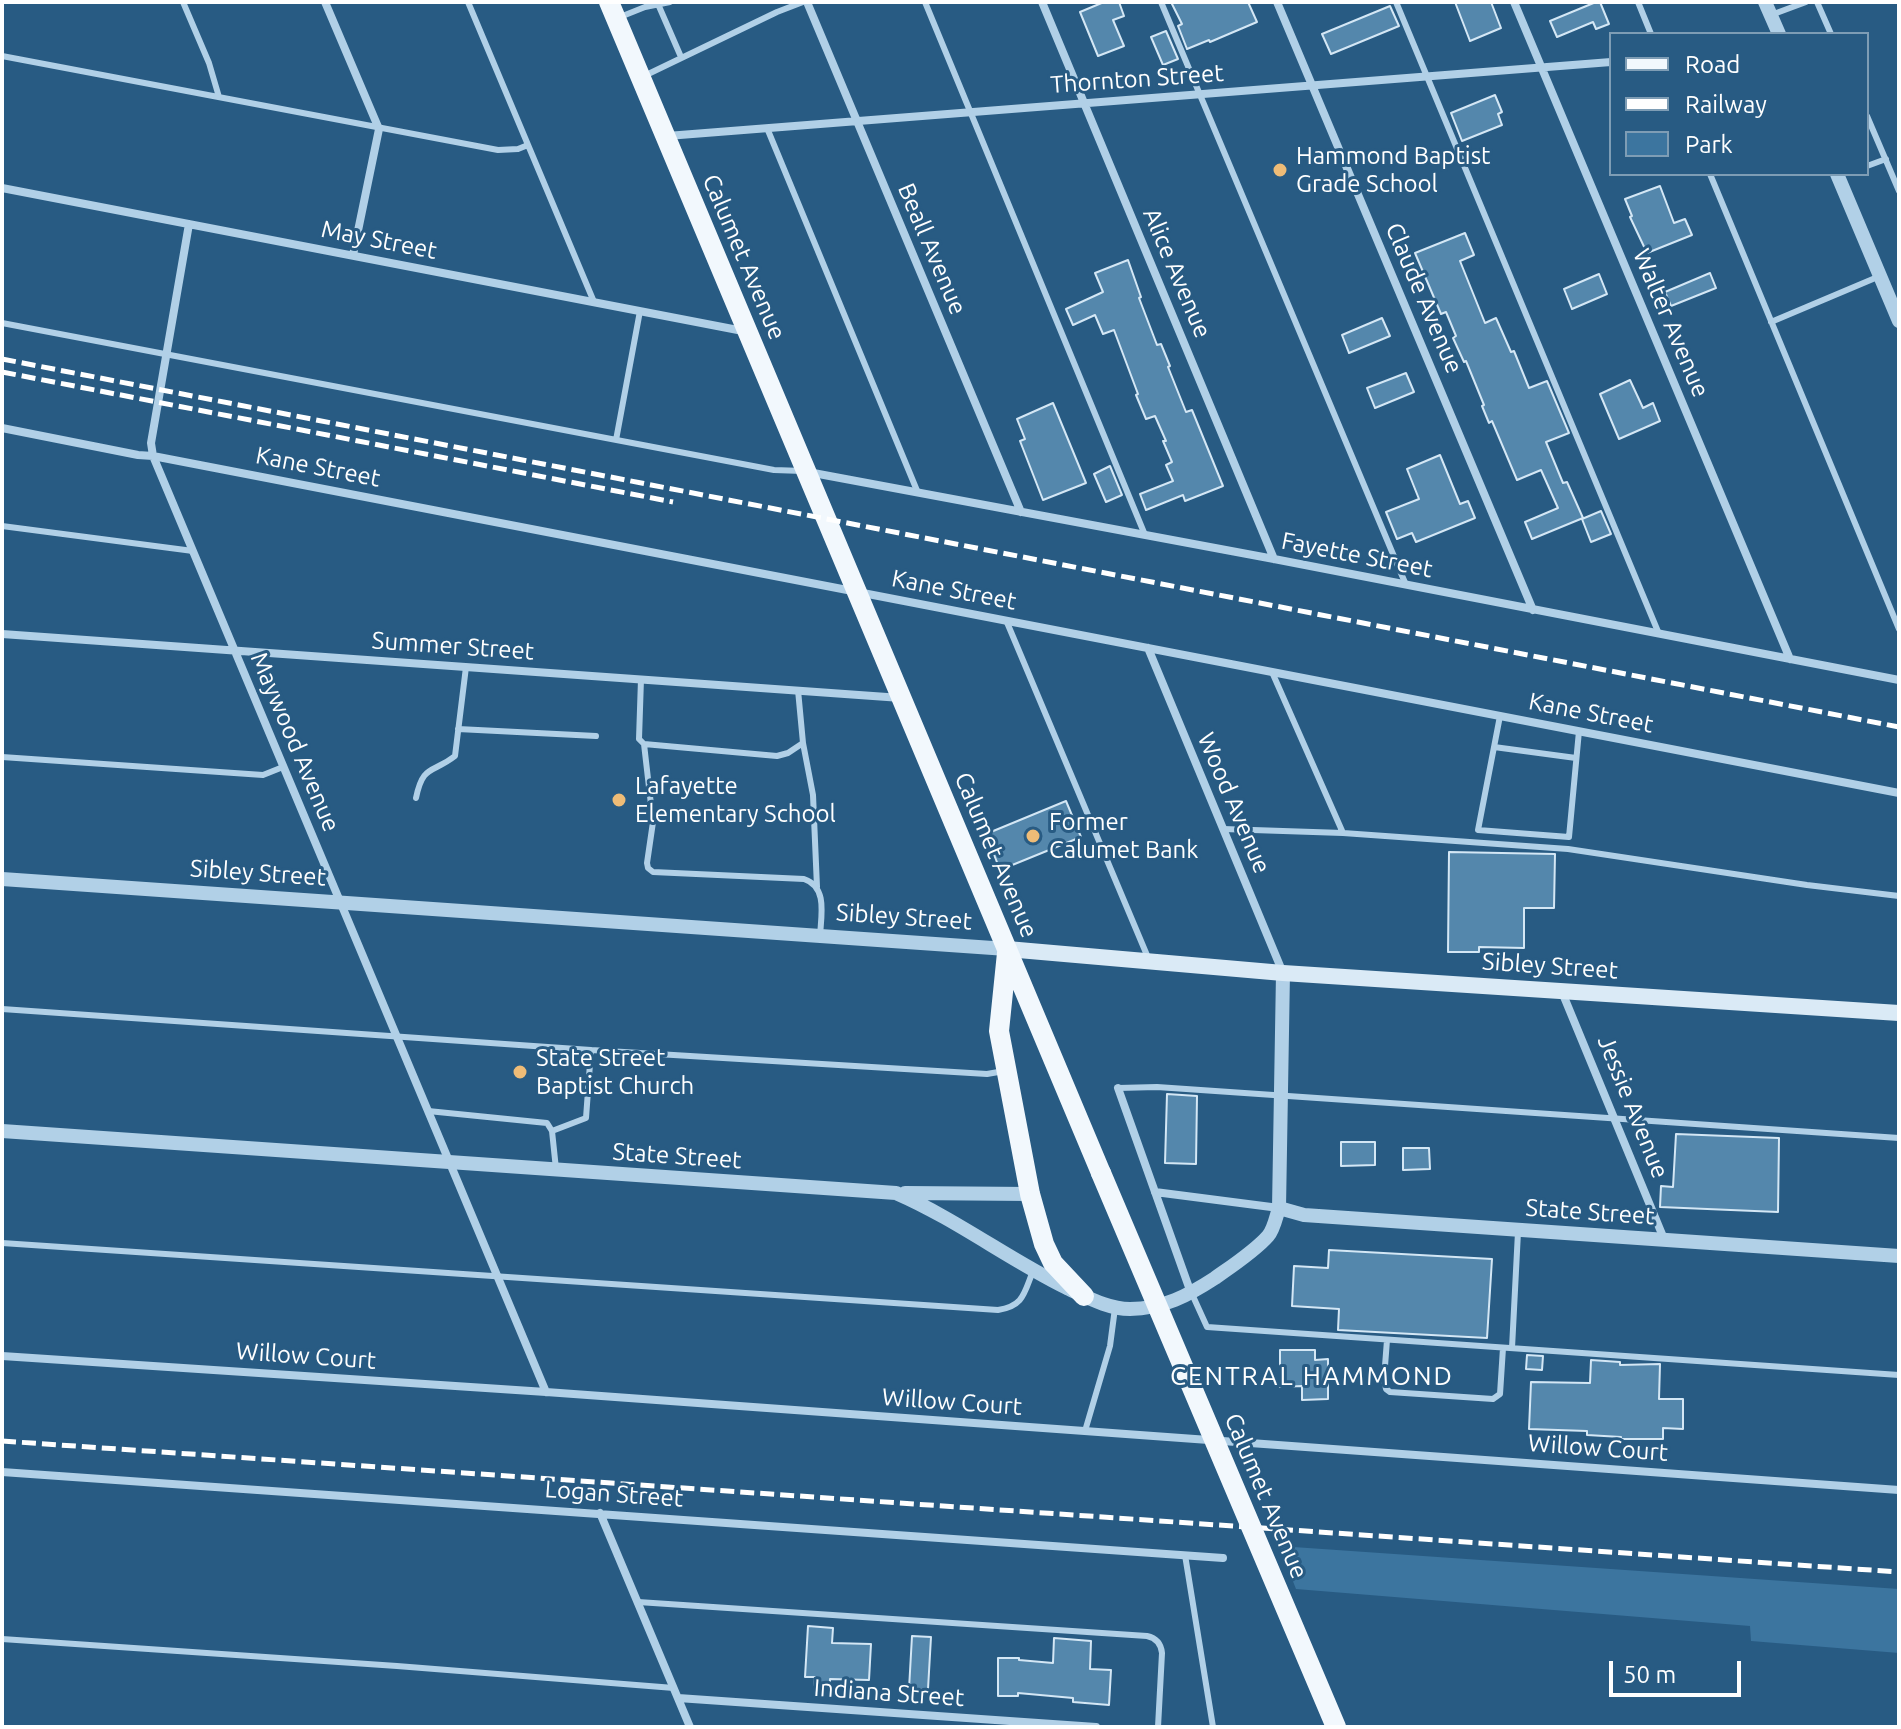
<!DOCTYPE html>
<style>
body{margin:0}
#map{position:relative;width:1901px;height:1729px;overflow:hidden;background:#285b83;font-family:Ubuntu,sans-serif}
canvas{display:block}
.frame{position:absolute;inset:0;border:4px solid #fff;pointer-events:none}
.legend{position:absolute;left:1609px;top:32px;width:260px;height:144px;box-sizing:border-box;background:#285b83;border:2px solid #7e9db5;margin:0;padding:10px 14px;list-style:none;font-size:24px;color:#fff}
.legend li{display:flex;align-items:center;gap:16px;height:40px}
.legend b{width:40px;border:2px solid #7e9db5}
.scale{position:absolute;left:1609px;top:1661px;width:132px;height:36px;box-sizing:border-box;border:4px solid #fff;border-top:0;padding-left:10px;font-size:24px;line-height:28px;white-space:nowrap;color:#fff;-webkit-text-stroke:6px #285b83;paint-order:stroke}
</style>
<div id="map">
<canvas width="1901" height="1729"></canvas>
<div class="frame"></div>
<ul class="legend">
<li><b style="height:10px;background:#f2f8fd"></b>Road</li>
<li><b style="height:10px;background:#fff"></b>Railway</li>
<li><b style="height:22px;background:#3c759f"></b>Park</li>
</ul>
<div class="scale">50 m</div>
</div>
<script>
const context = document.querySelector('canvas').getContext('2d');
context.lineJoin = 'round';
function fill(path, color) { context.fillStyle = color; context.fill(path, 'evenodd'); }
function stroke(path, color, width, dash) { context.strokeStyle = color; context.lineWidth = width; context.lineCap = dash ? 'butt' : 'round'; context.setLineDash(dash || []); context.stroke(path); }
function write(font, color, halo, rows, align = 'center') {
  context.font = font + ' Ubuntu,sans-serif'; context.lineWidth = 6; context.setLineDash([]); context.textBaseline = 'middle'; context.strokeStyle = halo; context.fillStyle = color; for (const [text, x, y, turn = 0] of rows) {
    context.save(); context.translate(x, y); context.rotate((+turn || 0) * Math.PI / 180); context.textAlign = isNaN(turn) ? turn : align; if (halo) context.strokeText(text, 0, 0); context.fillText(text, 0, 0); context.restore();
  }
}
fill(new Path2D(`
 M 1279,1546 L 1899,1589 L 1899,1653 L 1751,1641 L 1750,1626 L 1296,1589 Z`), '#3c759f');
const building = new Path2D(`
 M 1104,2 L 1119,2 L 1124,16 L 1113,20 L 1124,46 L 1098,56 L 1080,12 Z
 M 1171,2 L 1248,2 L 1257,22 L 1210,42 L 1209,40 L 1187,49 L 1178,26 L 1182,24 Z
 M 1455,2 L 1491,2 L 1501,28 L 1470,41 Z
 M 1596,2 L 1600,2 L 1609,24 L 1596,29 L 1593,22 L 1557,37 L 1550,21 Z
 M 1390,6 L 1399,26 L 1331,54 L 1322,34 Z
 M 1166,31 L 1178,59 L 1163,65 L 1151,37 Z
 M 1495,95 L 1502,112 L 1498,114 L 1502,125 L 1462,141 L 1451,113 Z
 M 1660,186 L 1674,223 L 1685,219 L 1692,235 L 1647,253 L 1630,217 L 1632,216 L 1625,199 Z
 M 1465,233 L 1474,255 L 1460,261 L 1485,323 L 1496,318 L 1511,352 L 1514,351 L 1529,388 L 1547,381 L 1569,433 L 1546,442 L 1563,483 L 1567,482 L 1583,518 L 1532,539 L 1525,522 L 1558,508 L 1541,470 L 1517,480 L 1492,421 L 1489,423 L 1482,406 L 1484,405 L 1466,361 L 1464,362 L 1453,338 L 1456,336 L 1446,312 L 1441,314 L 1415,253 Z
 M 1128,260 L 1141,297 L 1139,298 L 1157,345 L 1161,344 L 1170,366 L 1168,367 L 1186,412 L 1192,410 L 1223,486 L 1185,501 L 1183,495 L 1146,510 L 1140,494 L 1173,481 L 1166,465 L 1172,462 L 1163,441 L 1166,441 L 1155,416 L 1146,419 L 1136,395 L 1138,394 L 1114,330 L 1103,334 L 1095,315 L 1073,325 L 1066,309 L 1103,292 L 1095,273 Z
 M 1710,273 L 1716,288 L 1671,306 L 1665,292 Z
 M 1599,274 L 1607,294 L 1572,309 L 1564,289 Z
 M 1382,318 L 1390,336 L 1349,353 L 1342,335 Z
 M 1406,373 L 1414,392 L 1375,408 L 1367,388 Z
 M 1630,380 L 1643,408 L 1653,403 L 1660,421 L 1619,439 L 1600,394 Z
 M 1053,403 L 1086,483 L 1043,500 L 1020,441 L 1025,439 L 1017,419 Z
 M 1440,455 L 1460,504 L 1468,501 L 1475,518 L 1416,542 L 1412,533 L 1397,539 L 1386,512 L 1419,499 L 1407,469 Z
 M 1110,466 L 1122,495 L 1106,502 L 1094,474 Z
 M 1601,511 L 1611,534 L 1591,542 L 1582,519 Z
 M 1066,801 L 1081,837 L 1000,870 L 986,834 Z
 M 1449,852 L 1555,854 L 1554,908 L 1524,908 L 1524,948 L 1479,947 L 1479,952 L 1448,952 Z
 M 1167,1094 L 1197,1096 L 1196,1164 L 1165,1163 Z
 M 1676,1134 L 1779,1138 L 1778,1212 L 1660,1207 L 1661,1186 L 1673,1187 Z
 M 1341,1142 L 1375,1142 L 1375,1165 L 1341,1166 Z
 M 1403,1148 L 1429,1148 L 1430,1169 L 1403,1170 Z
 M 1329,1250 L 1492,1259 L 1487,1338 L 1338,1330 L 1339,1309 L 1292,1306 L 1294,1266 L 1328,1268 Z
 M 1280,1350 L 1315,1350 L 1315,1360 L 1328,1359 L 1328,1399 L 1302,1400 L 1302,1386 L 1280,1387 Z
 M 1527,1355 L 1543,1356 L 1542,1370 L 1526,1369 Z
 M 1591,1360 L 1620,1362 L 1620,1365 L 1660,1364 L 1659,1399 L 1683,1399 L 1683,1429 L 1663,1428 L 1663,1439 L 1621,1439 L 1621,1437 L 1587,1435 L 1587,1431 L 1529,1429 L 1531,1382 L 1590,1383 Z
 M 808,1626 L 833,1628 L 832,1643 L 871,1644 L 869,1680 L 830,1679 L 830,1687 L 814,1686 L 815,1677 L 805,1677 Z
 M 912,1636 L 931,1637 L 928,1689 L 909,1689 Z
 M 1054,1638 L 1091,1641 L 1090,1669 L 1111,1670 L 1109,1705 L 1073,1702 L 1073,1698 L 1018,1693 L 1018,1696 L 998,1696 L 998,1658 L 1019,1658 L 1019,1660 L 1053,1663 Z`);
fill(building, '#5487ac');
stroke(building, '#d4e7f5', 2);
stroke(new Path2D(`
 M 183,2 L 209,63 L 219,97
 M 468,2 L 594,302
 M 925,2 L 1145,535
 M 1161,2 L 1406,585
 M 1396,2 L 1659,634
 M 1638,2 L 1651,34
 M 1817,2 L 1831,34
 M 658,4 L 681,57
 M 1771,15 L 1806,2
 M 620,17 L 645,7 L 670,2
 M 2,56 L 498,150 L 518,149 L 528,145
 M 644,76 L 777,12 L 803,2
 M 1867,116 L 1899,191
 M 767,128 L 918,493
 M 1867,166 L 1886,159
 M 1710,174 L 1899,629
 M 1771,322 L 1880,276
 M 2,323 L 774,470 L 803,471
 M 616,440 L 640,311
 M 2,526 L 193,551
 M 1006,620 L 1149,960
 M 1272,672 L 1343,833
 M 641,679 L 639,739 L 644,744 L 653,822 L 647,863 L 648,868 L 653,872 L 804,879 C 828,887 821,916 820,936
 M 1500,716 L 1478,830 L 1569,837 L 1579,731
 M 458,729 L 596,736
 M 803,743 L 813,795 L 817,887
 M 644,744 L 777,756 L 788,753 L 803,743 L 798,690
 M 1494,747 L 1576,758
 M 2,757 L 263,775 L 283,767
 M 416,798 C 423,764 432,774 455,756 L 466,667
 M 1223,829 L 1343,833 L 1568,849 L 1807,885 L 1899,896
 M 2,1009 L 591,1050 L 987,1074 L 1004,1071
 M 1118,1088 L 1157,1087 L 1899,1138
 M 428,1111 L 547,1123 L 552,1131 L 556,1169
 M 552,1131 L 586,1118 L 591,1050
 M 2,1243 L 998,1310 C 1024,1306 1024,1293 1033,1271
 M 1192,1294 L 1207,1327 L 1899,1375
 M 1387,1340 L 1384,1379 L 1386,1389 L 1390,1392 L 1493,1399 L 1500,1394 L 1503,1348
 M 1512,1348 L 1518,1232
 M 1085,1431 L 1110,1346 L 1115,1308
 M 1185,1555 L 1213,1727
 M 638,1602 L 1147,1636 C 1156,1638 1161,1643 1162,1653 L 1158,1727
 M 2,1639 L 397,1666 L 674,1688`), '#b1d0e7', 6);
stroke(new Path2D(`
 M 325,2 L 379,129 L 353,255
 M 807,2 L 1021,512
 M 1042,2 L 1274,559
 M 1277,2 L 1533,610
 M 1514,2 L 1790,659
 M 667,136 L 1611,62
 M 2,188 L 743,331
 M 189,224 L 151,443 L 153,456 L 546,1392
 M 2,428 L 138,455 L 153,456 L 1899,793
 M 808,472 L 1274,559 L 1899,680
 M 2,634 L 901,698
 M 1148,648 L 1283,973
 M 1562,992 L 1664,1239
 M 1118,1088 L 1191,1293
 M 1155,1192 L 1279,1208
 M 2,1356 L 546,1392 L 1899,1490
 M 2,1472 L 1223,1558
 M 600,1513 L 690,1727
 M 678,1698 L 1096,1727`), '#b1d0e7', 8);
stroke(new Path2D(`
 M 1765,2 L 1779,34
 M 1837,174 L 1899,321
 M 2,879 L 1007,949
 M 2,1131 L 896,1193 C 956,1219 1008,1259 1067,1288 C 1087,1297 1108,1309 1130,1309 C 1163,1309 1189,1295 1215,1278 C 1232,1266 1255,1251 1268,1236 C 1274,1229 1276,1217 1279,1208 L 1283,973
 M 905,1193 L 1030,1194
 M 1279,1208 L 1304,1215 L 1899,1256`), '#b1d0e7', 14);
stroke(new Path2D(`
 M 1007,949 L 1283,973 L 1899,1013`), '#daeaf6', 16);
stroke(new Path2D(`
 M 609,2 L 1101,1173
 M 1007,953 L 999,1031 L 1030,1194 L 1044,1244 L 1053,1263 L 1084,1296`), '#f2f8fd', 20);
stroke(new Path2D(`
 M 2,359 L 1899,727
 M 2,372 L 673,502
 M 2,1441 L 1899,1572`), '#fff', 5, [14, 6]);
stroke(new Path2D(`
 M 1101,1173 L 1336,1727`), '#f2f8fd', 20);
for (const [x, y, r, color] of [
 [1280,170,8,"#eebc77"],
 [619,800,8,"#eebc77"],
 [1033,836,8,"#eebc77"],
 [520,1072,8,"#eebc77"]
]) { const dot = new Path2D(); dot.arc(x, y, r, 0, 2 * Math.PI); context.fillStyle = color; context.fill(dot); stroke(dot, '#285b83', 3); }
write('24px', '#fff', '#285b83', [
 ["Thornton Street",1137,79,-4],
 ["May Street",379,240,11],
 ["Beall Avenue",932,249,67],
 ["Calumet Avenue",744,257,67],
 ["Alice Avenue",1177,273,67],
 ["Claude Avenue",1424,298,67],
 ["Walter Avenue",1671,323,67],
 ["Kane Street",318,467,11],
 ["Fayette Street",1357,555,11],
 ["Kane Street",954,590,11],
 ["Summer Street",453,646,4],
 ["Kane Street",1591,713,11],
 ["Maywood Avenue",295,742,67],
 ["Wood Avenue",1234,803,67],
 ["Calumet Avenue",996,855,67],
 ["Sibley Street",258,873,4],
 ["Sibley Street",904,917,4],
 ["Sibley Street",1550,966,4],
 ["Jessie Avenue",1633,1107,68],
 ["State Street",677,1156,4],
 ["State Street",1590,1212,4],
 ["Willow Court",306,1356,4],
 ["Willow Court",952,1402,4],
 ["Willow Court",1598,1448,4],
 ["Logan Street",614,1494,4],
 ["Calumet Avenue",1266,1496,67],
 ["Indiana Street",889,1693,4]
]);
write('24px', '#fff', '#285b83', [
 ["Hammond Baptist",1296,156],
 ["Grade School",1296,184],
 ["Lafayette",635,786],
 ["Elementary School",635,814],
 ["Former",1049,822],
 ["Calumet Bank",1049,850],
 ["State Street",536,1058],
 ["Baptist Church",536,1086]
], 'left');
context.letterSpacing = '2px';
write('26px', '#fff', '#285b83', [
 ["CENTRAL HAMMOND",1312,1376]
]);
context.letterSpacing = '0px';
</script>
